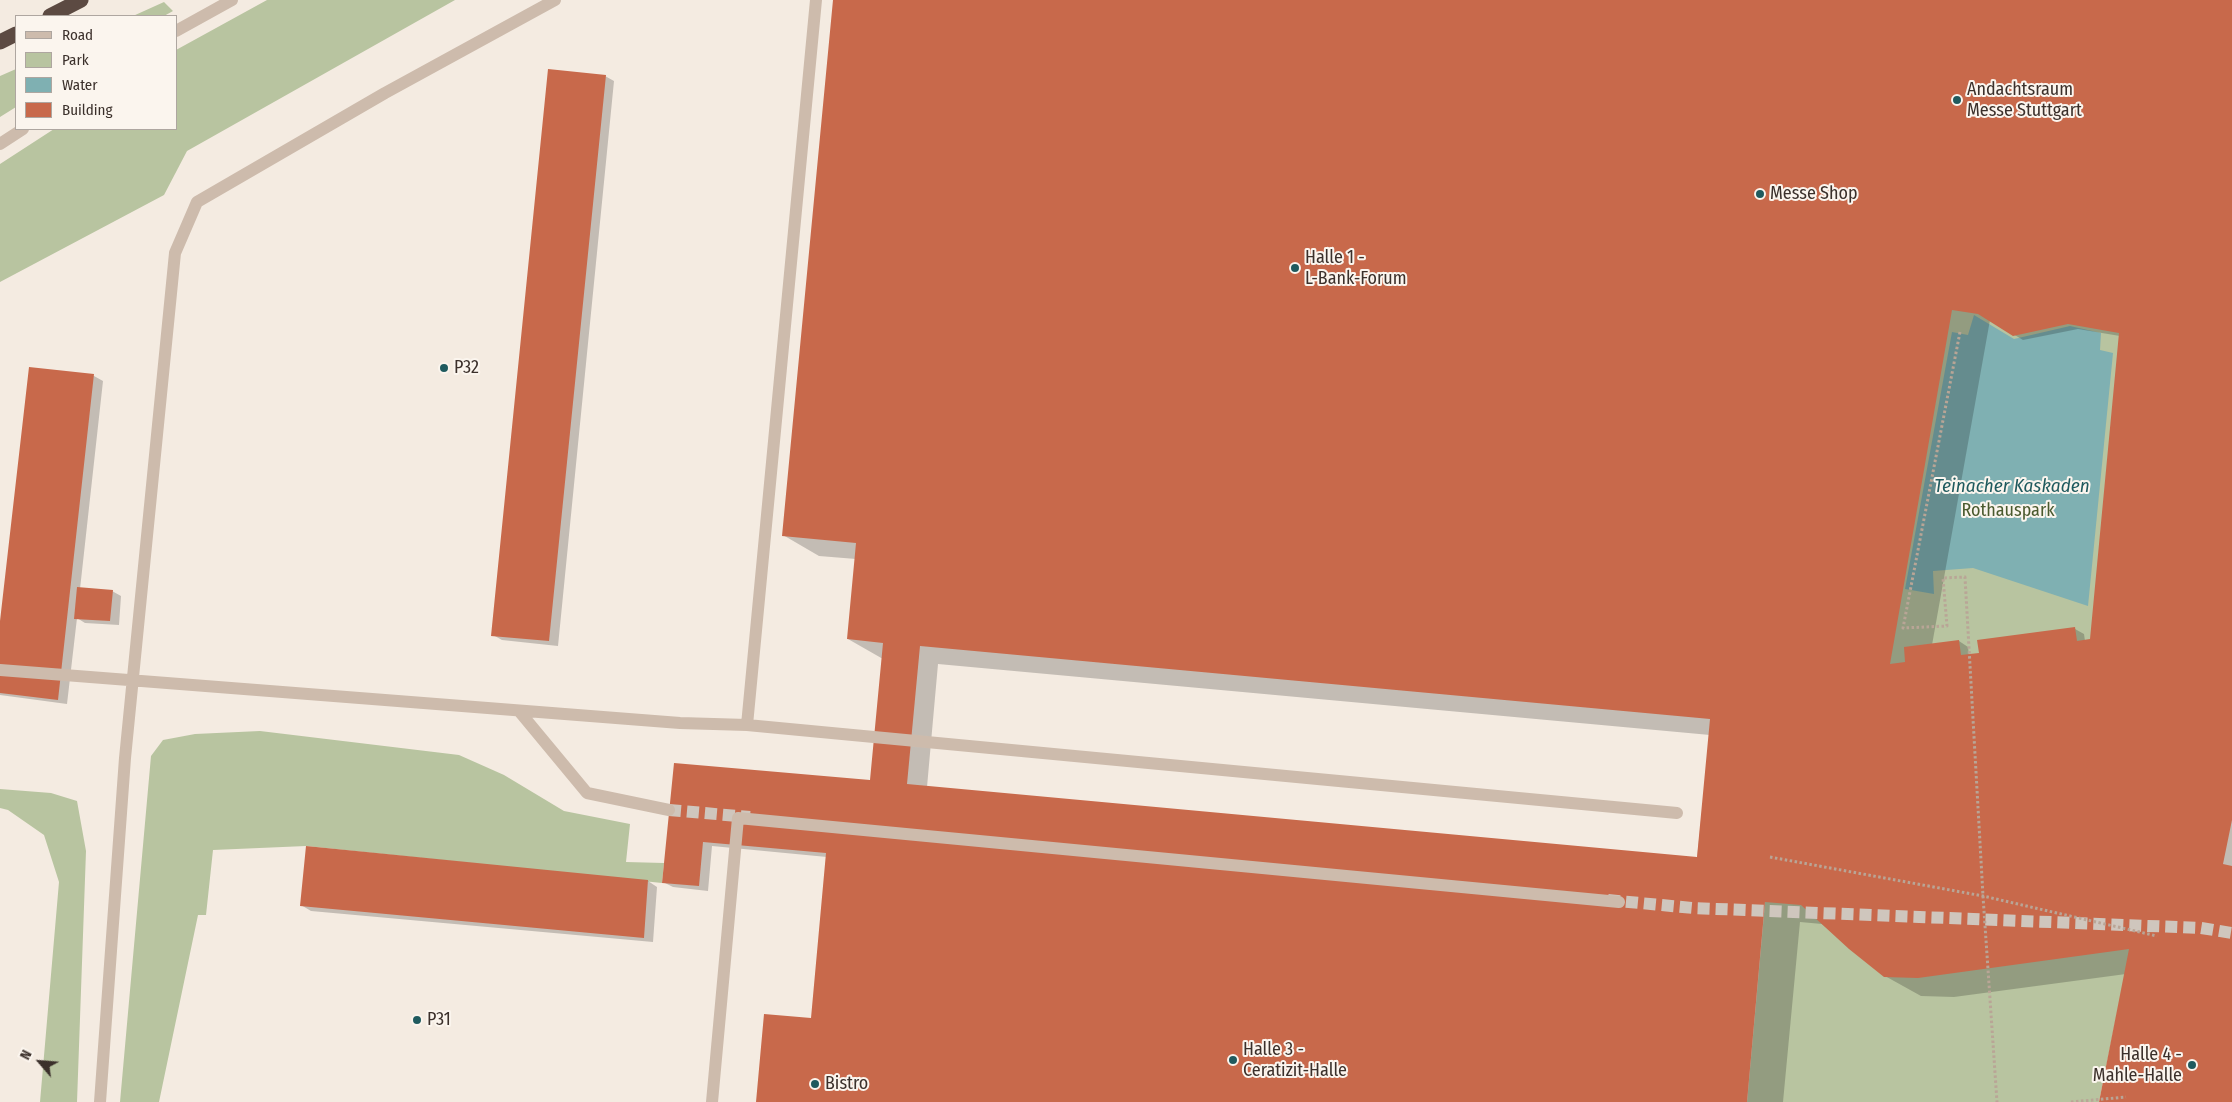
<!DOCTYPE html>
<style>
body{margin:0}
#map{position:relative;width:2232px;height:1102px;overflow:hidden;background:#f4ebe1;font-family:"Fira Sans Condensed",sans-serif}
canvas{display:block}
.legend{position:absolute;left:15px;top:15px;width:162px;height:115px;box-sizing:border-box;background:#fbf5ee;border:1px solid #aea6a0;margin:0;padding:6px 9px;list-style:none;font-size:15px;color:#3b302b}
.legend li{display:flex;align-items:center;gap:10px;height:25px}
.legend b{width:25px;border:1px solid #aea6a0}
.north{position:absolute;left:15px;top:1037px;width:50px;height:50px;-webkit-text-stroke:4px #fbf5ee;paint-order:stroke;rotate:297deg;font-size:14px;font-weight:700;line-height:20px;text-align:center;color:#3b302b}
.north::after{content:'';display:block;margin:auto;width:18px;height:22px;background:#3b302b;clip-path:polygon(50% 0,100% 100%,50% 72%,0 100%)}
</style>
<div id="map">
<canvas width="2232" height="1102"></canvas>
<ul class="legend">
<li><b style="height:6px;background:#cdbbac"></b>Road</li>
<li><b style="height:14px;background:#b8c4a0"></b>Park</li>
<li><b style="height:14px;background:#7fb0b2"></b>Water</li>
<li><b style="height:14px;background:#c8694b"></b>Building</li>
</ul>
<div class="north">N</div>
</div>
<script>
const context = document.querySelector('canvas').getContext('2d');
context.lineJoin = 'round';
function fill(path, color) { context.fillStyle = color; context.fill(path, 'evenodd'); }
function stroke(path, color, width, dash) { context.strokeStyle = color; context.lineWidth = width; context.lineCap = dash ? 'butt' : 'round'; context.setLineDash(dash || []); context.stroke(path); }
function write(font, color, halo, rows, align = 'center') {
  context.font = font + ' "Fira Sans Condensed",sans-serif'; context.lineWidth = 4; context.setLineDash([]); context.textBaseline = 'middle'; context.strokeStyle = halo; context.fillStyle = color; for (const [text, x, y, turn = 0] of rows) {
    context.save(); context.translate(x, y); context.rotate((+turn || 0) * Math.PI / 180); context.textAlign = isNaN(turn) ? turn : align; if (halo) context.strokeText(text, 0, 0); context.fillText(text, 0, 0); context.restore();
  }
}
fill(new Path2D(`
 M 267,0 L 455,0 L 187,151 L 164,195 L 0,282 L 0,164 L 54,129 L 176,129 L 176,50 Z
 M 2008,0 L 2148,0 L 2119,333 L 2232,351 L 2232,446 L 2099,1102 L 1747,1102 L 1820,294 L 1952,310 Z
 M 164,2 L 173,11 L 164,16 L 133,16 Z
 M 16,69 L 16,107 L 0,117 L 0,76 Z
 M 260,731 L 459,755 L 504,775 L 564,811 L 630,824 L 626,862 L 664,863 L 662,883 L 306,846 L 213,850 L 206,915 L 198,915 L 159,1102 L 120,1102 L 151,756 L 163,740 L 195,734 Z
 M 0,789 L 51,793 L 77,801 L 86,851 L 77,1102 L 40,1102 L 59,882 L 44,835 L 8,810 L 0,808 Z`), '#b8c4a0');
fill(new Path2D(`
 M 1974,315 L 2014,339 L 2070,326 L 2101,333 L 2100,350 L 2113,353 L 2088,606 L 1973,568 L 1933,571 L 1934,594 L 1905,589 L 1952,332 L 1968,335 Z`), '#7fb0b2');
fill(new Path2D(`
 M 834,0 L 2232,0 L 2232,1102 L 2100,1102 L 2126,974 L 1954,997 L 1921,996 L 1885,976 L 1822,924 L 1800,922 L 1783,1102 L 757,1102 L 812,1019 L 827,857 L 712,846 L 708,891 L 673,887 L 663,882 L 675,764 L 876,783 L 883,659 L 848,639 L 856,559 L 819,556 L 783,535 ZM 1990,320 L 2023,340 L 2078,329 L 2120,336 L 2091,641 L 2085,641 L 2084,634 L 2075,629 L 1969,656 L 1968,647 L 1959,641 L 1932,645 ZM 938,664 L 1710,735 L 1697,858 L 927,787 Z
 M 605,76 L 614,81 L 558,646 L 502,640 L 493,635 Z
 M 30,369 L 94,376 L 103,381 L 80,589 L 112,591 L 121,596 L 119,625 L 85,623 L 77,618 L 67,704 L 0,695 L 0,636 Z
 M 648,881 L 657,887 L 653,942 L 311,911 L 301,905 Z`), '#0003');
fill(new Path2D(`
 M 833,0 L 2232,0 L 2232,820 L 2223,864 L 2232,866 L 2232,1102 L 2099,1102 L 2129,949 L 1918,978 L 1884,977 L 1849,949 L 1801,905 L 1765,902 L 1747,1102 L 756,1102 L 764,1014 L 811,1018 L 826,853 L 703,842 L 699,886 L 662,883 L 674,763 L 870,780 L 883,643 L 847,639 L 856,543 L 782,536 ZM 1952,310 L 1978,314 L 2013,336 L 2068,324 L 2119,333 L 2090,639 L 2077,641 L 2075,627 L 1977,640 L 1979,653 L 1961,655 L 1959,640 L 1904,647 L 1905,662 L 1890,664 ZM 920,646 L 1710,719 L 1697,857 L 907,784 Z
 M 548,69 L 606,75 L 549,641 L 491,636 Z
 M 29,367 L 94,374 L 58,700 L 0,693 L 0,621 Z
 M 77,587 L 113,590 L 110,621 L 74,619 Z
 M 306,846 L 648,880 L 644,938 L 300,906 Z`), '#c8694b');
stroke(new Path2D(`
 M 669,810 L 750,817
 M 1608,900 L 1693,908 L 2201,928 L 2232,933`), '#cfc6bd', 12, [12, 6]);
stroke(new Path2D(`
 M 1960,332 L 1903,628 L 1947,626 L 1943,578 L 1965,577 L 1983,896 L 1997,1102
 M 1770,857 L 1983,896 L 2157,936
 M 2071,1102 L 2126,1097`), '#b9a596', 3, [2.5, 2.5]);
stroke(new Path2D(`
 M 176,31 L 232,0
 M 0,144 L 23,129
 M 0,670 L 680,723 L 747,725 L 1677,813
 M 519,711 L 587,793 L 669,810
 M 747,725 L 816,0
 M 100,1102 L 125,758 L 175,253 L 197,202 L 385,93 L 555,0
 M 712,1102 L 738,818 L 1619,902`), '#cdbbac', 12);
stroke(new Path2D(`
 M 50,16 L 81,0
 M 0,42 L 16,34`), '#5c4a42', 15);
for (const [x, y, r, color] of [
 [1957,100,5,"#1f5a5e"],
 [1760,194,5,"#1f5a5e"],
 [1295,268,5,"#1f5a5e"],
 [444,368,5,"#1f5a5e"],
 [417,1020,5,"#1f5a5e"],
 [1233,1060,5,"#1f5a5e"],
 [2192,1065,5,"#1f5a5e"],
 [815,1084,5,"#1f5a5e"]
]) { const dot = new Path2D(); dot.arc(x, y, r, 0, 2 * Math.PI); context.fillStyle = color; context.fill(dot); stroke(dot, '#fbf5ee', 2); }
write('18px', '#3b302b', '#fbf5ee', [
 ["Andachtsraum",1967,90],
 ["Messe Stuttgart",1967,111],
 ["Messe Shop",1770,194],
 ["Halle 1 -",1305,258],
 ["L-Bank-Forum",1305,279],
 ["P32",454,368],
 ["P31",427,1020],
 ["Halle 3 -",1243,1050],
 ["Ceratizit-Halle",1243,1071],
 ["Halle 4 -",2182,1055,"right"],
 ["Mahle-Halle",2182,1076,"right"],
 ["Bistro",825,1084]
], 'left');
write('18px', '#4a5a2e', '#fbf5ee', [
 ["Rothauspark",2008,511]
]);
write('italic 19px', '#1f5a5e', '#fbf5ee', [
 ["Teinacher Kaskaden",2012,487]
]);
</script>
